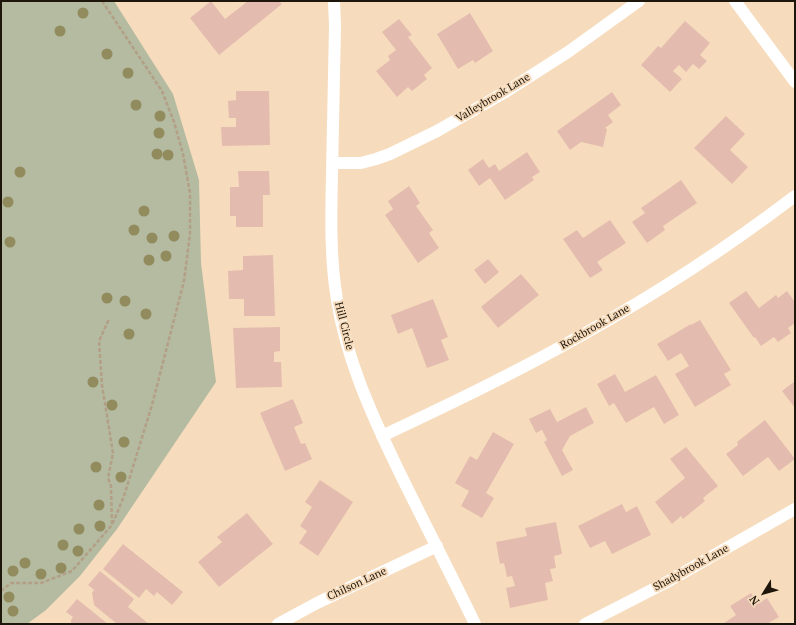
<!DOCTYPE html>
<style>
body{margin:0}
#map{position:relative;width:796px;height:625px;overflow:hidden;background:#f6dcbd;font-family:"PT Serif",serif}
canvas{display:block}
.frame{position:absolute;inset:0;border:2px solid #1f160b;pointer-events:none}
.north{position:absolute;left:744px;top:573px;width:40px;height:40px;-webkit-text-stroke:3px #f6dcbd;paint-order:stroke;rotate:233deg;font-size:11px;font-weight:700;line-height:16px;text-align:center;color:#1f160b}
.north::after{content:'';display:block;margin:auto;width:14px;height:18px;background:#1f160b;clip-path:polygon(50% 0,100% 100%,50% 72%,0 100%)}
</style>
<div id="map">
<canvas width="796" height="625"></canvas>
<div class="frame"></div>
<div class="north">N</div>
</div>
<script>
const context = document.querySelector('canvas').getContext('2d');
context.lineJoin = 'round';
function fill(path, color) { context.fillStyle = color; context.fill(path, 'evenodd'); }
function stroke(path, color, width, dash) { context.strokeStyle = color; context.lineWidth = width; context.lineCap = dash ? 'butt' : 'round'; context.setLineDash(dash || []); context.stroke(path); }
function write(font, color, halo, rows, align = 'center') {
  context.font = font + ' "PT Serif",serif'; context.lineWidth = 4; context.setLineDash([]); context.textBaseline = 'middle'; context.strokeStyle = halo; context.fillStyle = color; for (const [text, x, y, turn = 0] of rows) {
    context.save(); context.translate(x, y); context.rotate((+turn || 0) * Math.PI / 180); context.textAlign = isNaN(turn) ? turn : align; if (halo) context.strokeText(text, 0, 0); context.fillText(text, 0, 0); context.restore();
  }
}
fill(new Path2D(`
 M 1,1 L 114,1 L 173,94 L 199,180 L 201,263 L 216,382 L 117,529 L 80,576 L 46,610 L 27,624 L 1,624 Z`), '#b4bba1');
fill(new Path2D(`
 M 211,1 L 225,19 L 248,1 L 279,1 L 282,4 L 219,55 L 190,18 Z
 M 470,13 L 493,51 L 475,63 L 473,60 L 458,69 L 437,34 Z
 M 399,19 L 412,35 L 408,37 L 432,68 L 424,75 L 427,79 L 412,91 L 408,87 L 397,97 L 376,71 L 390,60 L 388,56 L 396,50 L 382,32 Z
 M 685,21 L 710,43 L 700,55 L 707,61 L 699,69 L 693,64 L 686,72 L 679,65 L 673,71 L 682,79 L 670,92 L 641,65 L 658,46 L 661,48 Z
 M 236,91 L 269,91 L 270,145 L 222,146 L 221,127 L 236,127 L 236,118 L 229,118 L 228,101 L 236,100 Z
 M 612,92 L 621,105 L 608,115 L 613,122 L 605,128 L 607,129 L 603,147 L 581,142 L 570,150 L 557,131 Z
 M 726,116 L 745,134 L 730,150 L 748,167 L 732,184 L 694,148 Z
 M 527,152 L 540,172 L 532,177 L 534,180 L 505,200 L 490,178 L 479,186 L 468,170 L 483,159 L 489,168 L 495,164 L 499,171 Z
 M 238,171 L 269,171 L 270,195 L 263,195 L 263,227 L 236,227 L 236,216 L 230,216 L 230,187 L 239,187 Z
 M 681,180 L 697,203 L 663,226 L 665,230 L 647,243 L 632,222 L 645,213 L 641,208 Z
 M 409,186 L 420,203 L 416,206 L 433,230 L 429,233 L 439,248 L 418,263 L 385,215 L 393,209 L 388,201 Z
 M 610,220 L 626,243 L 597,262 L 603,270 L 590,278 L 563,239 L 577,230 L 583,238 Z
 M 273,255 L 275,316 L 244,316 L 244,299 L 229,299 L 228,271 L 243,270 L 243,256 Z
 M 488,259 L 499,272 L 485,284 L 474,270 Z
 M 521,274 L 539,295 L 498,328 L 481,307 Z
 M 746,291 L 759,308 L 776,295 L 778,298 L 787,291 L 795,302 L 795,323 L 788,328 L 791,333 L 778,342 L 774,337 L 761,346 L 755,337 L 754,338 L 729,303 Z
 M 433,299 L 448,337 L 441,340 L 449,360 L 427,368 L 412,328 L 398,334 L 391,315 Z
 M 700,320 L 731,370 L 724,374 L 731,385 L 695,407 L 675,374 L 689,366 L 681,353 L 668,361 L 657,344 L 691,324 L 691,325 Z
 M 280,327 L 280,351 L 274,352 L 274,362 L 281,362 L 282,387 L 236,388 L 233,328 Z
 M 615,374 L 625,392 L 656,375 L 679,415 L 664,424 L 654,407 L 626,423 L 614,403 L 609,406 L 597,384 Z
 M 795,381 L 795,408 L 782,391 Z
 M 293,399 L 303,423 L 294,427 L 301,444 L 305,443 L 312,459 L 285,471 L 260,413 Z
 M 586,407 L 594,423 L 570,436 L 562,450 L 573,470 L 562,476 L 544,442 L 547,440 L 542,430 L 536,433 L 529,419 L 550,409 L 557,422 Z
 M 765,420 L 795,459 L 779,471 L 768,457 L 743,476 L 726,454 L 738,445 L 737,442 Z
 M 493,432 L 514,444 L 486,493 L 494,498 L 482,518 L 461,506 L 469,491 L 455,483 L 470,456 L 477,460 Z
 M 686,447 L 718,486 L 703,498 L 705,501 L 683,519 L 681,516 L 672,524 L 655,502 L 685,478 L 670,459 Z
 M 320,480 L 353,502 L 318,556 L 299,543 L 307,531 L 300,526 L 312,507 L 305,502 Z
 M 622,504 L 626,512 L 637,506 L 651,535 L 612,554 L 605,541 L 590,548 L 578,526 Z
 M 247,513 L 273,544 L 219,587 L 198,562 L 222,542 L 217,537 Z
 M 556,522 L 562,554 L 554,556 L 556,568 L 550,569 L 553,581 L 545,583 L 548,600 L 510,608 L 506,588 L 515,586 L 512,576 L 507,577 L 504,563 L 500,564 L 496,542 L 527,536 L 525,528 Z
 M 123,544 L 183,592 L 172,605 L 157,592 L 154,596 L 146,589 L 139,598 L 103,569 Z
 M 100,571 L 134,599 L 128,607 L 149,624 L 117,624 L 94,605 L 92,593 L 94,590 L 88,585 Z
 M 751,593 L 758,604 L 767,598 L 779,617 L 767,624 L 725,624 L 724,623 L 736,615 L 730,606 Z
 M 77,599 L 108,624 L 71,624 L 71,620 L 73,617 L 66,612 Z`), '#e4bcaf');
stroke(new Path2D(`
 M 102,1 L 162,91 L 174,122 L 183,154 L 190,193 L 190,234 L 184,281 L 152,405 L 124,496 L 112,525
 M 1,591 L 11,583 L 41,583 L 72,571 L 112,525 L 111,486 L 108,478 L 113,453 L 102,385 L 99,341 L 109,319`), '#b39f86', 2.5, [4, 2]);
stroke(new Path2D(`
 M 334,1 L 335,26 C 334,75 333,125 332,174 C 331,216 330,258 337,300 C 346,357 370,411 395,463 C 421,517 449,570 475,624
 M 735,1 L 795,82
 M 332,163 L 361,163 L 376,159 L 390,154 L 437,131 L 507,91 L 568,52 L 639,1
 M 382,436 C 450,404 517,372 582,335 C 656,294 728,247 795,196
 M 278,624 L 317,603 L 437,546
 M 585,624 L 667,582 L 795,509`), '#fff', 12);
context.fillStyle = '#918b5d';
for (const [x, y] of [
 [83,13],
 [60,31],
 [107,54],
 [128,73],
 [136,105],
 [160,116],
 [159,133],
 [157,154],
 [168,155],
 [20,172],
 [8,202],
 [144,211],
 [134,230],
 [174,236],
 [152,238],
 [10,242],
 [166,256],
 [149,260],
 [107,298],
 [125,301],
 [146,314],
 [129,334],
 [93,382],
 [112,405],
 [124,442],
 [96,467],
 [121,477],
 [99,505],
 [100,526],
 [79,529],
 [63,545],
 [78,551],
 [25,563],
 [61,568],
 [13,571],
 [41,574],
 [9,597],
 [13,611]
]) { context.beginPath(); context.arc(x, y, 5.5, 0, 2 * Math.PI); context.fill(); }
write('11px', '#1f160b', '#f6dcbd', [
 ["Valleybrook Lane",493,98,-31],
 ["Hill Circle",344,326,76],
 ["Rockbrook Lane",595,327,-30],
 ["Shadybrook Lane",691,568,-29],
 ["Chilson Lane",357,584,-25]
]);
</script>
